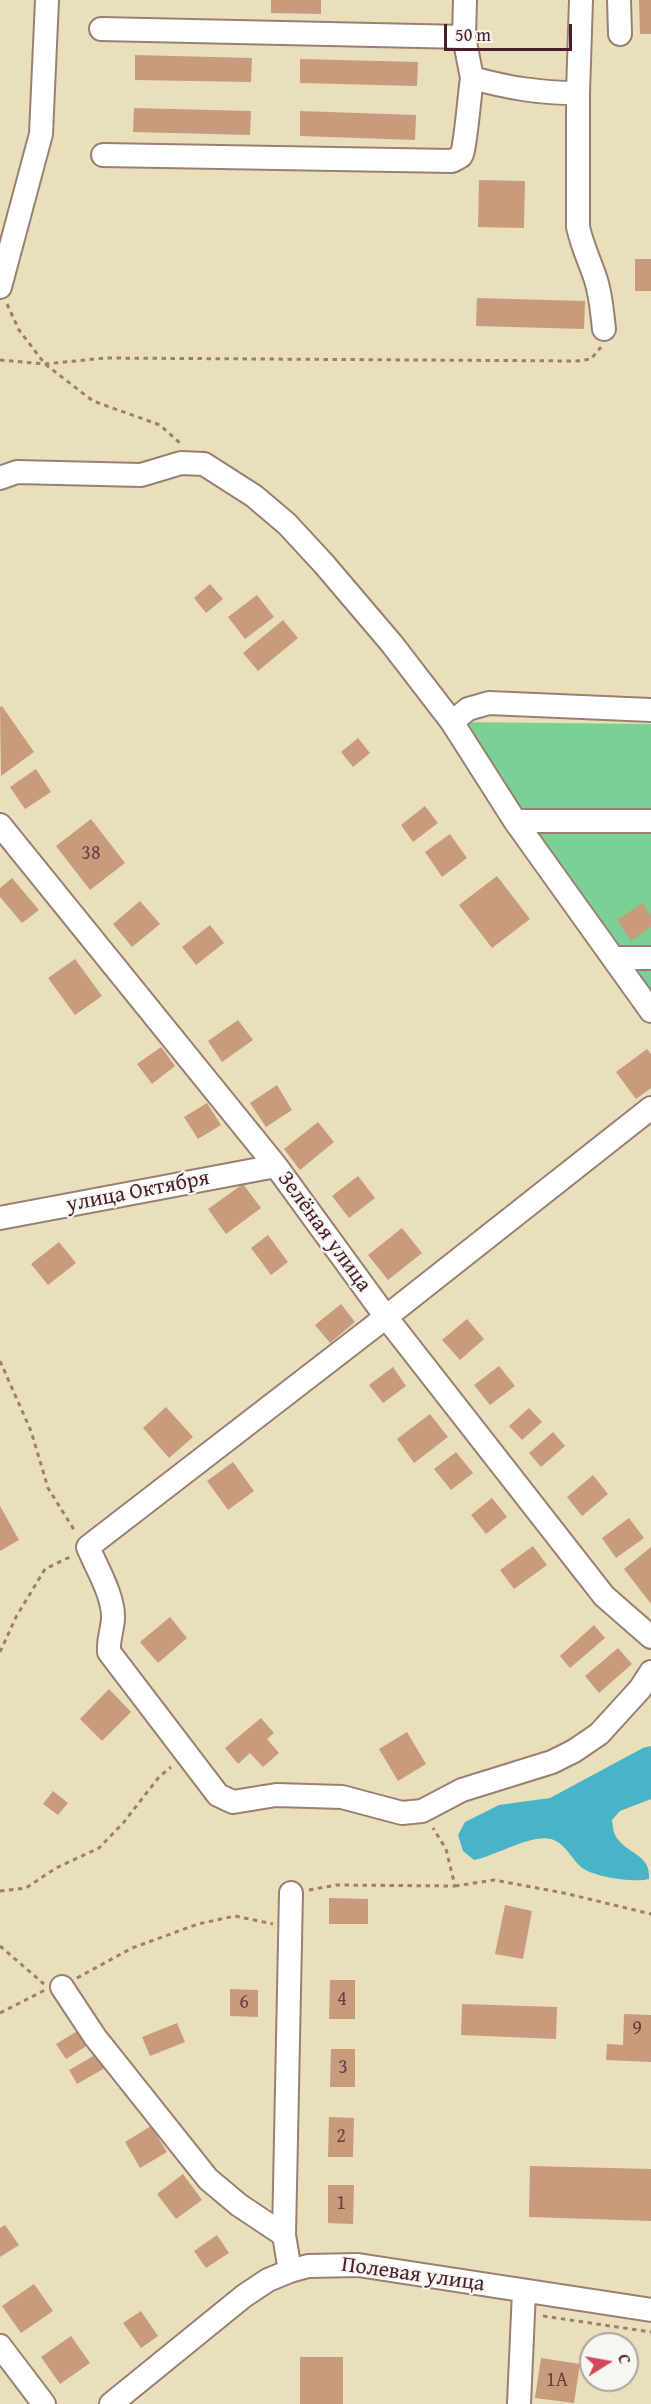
<!DOCTYPE html>
<meta charset="utf-8">
<style>
body{margin:0}
#map{position:relative;width:651px;height:2404px;overflow:hidden;background:#e9dfbb;font-family:"Gentium Book Plus",serif}
canvas{display:block}
.north{position:absolute;left:579px;top:2332px;width:60px;height:60px;box-sizing:border-box;background:#f6f6f2;border:2px solid #b1a0a2;border-radius:50%;rotate:79deg;font-size:16px;font-weight:700;line-height:24px;text-align:center;color:#4a1f2b}
.north::after{content:'';display:block;margin:auto;width:21px;height:27px;background:#d1495b;clip-path:polygon(50% 0,100% 100%,50% 72%,0 100%)}
.scale{position:absolute;left:444px;top:24px;width:128px;height:27px;box-sizing:border-box;border:3px solid #4a1f2b;border-top:0;padding-left:8px;font-size:18px;line-height:21px;white-space:nowrap;color:#4a1f2b;-webkit-text-stroke:4px #f6f6f2;paint-order:stroke}
</style>
<div id="map">
<canvas width="651" height="2404"></canvas>
<div class="north">С</div>
<div class="scale">50 m</div>
</div>
<script>
const context = document.querySelector('canvas').getContext('2d');
context.lineJoin = 'round';
function fill(path, color) { context.fillStyle = color; context.fill(path, 'evenodd'); }
function stroke(path, color, width, dash) { context.strokeStyle = color; context.lineWidth = width; context.lineCap = dash ? 'butt' : 'round'; context.setLineDash(dash || []); context.stroke(path); }
function write(font, color, halo, rows, align = 'center') {
  context.font = font + ' "Gentium Book Plus",serif'; context.lineWidth = 4.5; context.setLineDash([]); context.textBaseline = 'middle'; context.strokeStyle = halo; context.fillStyle = color; for (const [text, x, y, turn = 0] of rows) {
    context.save(); context.translate(x, y); context.rotate((+turn || 0) * Math.PI / 180); context.textAlign = isNaN(turn) ? turn : align; if (halo) context.strokeText(text, 0, 0); context.fillText(text, 0, 0); context.restore();
  }
}
fill(new Path2D(`
 M 452,722 L 651,724 L 651,1011 Z`), '#7bd195');
fill(new Path2D(`
 M 651,1746 L 651,1799 L 620,1811 L 612,1820 C 613,1827 613,1833 617,1838 C 627,1854 651,1854 649,1879 C 634,1883 593,1877 581,1867 C 570,1857 566,1844 551,1839 C 530,1834 496,1856 474,1860 L 463,1851 L 458,1835 L 465,1822 L 499,1805 L 550,1798 L 643,1748 Z`), '#49b4c7');
fill(new Path2D(`
 M 271,0 L 321,0 L 321,14 L 271,13 Z
 M 639,0 L 651,0 L 651,34 L 640,34 Z
 M 135,55 L 252,58 L 251,82 L 135,80 Z
 M 300,59 L 418,62 L 417,86 L 300,83 Z
 M 134,108 L 251,111 L 250,135 L 133,132 Z
 M 300,111 L 416,115 L 415,140 L 300,136 Z
 M 479,180 L 525,181 L 524,228 L 478,227 Z
 M 635,259 L 651,259 L 651,291 L 635,291 Z
 M 477,298 L 585,301 L 584,329 L 476,326 Z
 M 210,584 L 223,599 L 206,613 L 194,598 Z
 M 257,595 L 274,617 L 245,639 L 228,617 Z
 M 283,620 L 298,638 L 258,671 L 243,653 Z
 M 2,706 L 34,752 L 1,776 L 0,707 Z
 M 358,738 L 370,753 L 353,767 L 341,752 Z
 M 36,769 L 51,792 L 25,809 L 10,787 Z
 M 425,806 L 438,823 L 413,842 L 401,825 Z
 M 91,819 L 125,863 L 90,890 L 56,846 Z
 M 450,834 L 467,858 L 442,877 L 425,852 Z
 M 497,876 L 530,919 L 492,948 L 459,905 Z
 M 12,878 L 39,910 L 22,923 L 0,897 L 0,888 Z
 M 140,901 L 160,924 L 132,947 L 113,924 Z
 M 642,903 L 651,916 L 651,927 L 631,941 L 617,920 Z
 M 210,925 L 224,943 L 196,965 L 182,947 Z
 M 75,959 L 102,996 L 75,1015 L 48,978 Z
 M 238,1020 L 253,1040 L 222,1062 L 208,1041 Z
 M 161,1047 L 175,1066 L 152,1084 L 137,1064 Z
 M 647,1049 L 651,1054 L 651,1088 L 636,1099 L 616,1072 Z
 M 277,1085 L 292,1110 L 266,1127 L 250,1103 Z
 M 207,1103 L 221,1125 L 198,1139 L 184,1117 Z
 M 318,1122 L 334,1142 L 300,1170 L 284,1149 Z
 M 358,1176 L 375,1198 L 349,1218 L 332,1196 Z
 M 243,1184 L 261,1208 L 226,1234 L 208,1209 Z
 M 402,1228 L 422,1253 L 388,1280 L 368,1255 Z
 M 268,1235 L 288,1262 L 271,1275 L 251,1248 Z
 M 59,1242 L 76,1263 L 48,1285 L 31,1264 Z
 M 341,1304 L 355,1322 L 330,1343 L 315,1325 Z
 M 467,1319 L 484,1339 L 460,1360 L 442,1340 Z
 M 499,1366 L 515,1386 L 490,1405 L 474,1385 Z
 M 393,1367 L 406,1386 L 383,1403 L 369,1385 Z
 M 166,1407 L 193,1437 L 169,1458 L 143,1428 Z
 M 529,1408 L 542,1422 L 522,1440 L 509,1426 Z
 M 430,1414 L 448,1437 L 414,1463 L 397,1439 Z
 M 553,1432 L 565,1446 L 541,1467 L 529,1453 Z
 M 456,1452 L 473,1473 L 451,1490 L 434,1469 Z
 M 233,1462 L 254,1491 L 228,1510 L 207,1481 Z
 M 593,1475 L 608,1494 L 582,1516 L 567,1497 Z
 M 492,1498 L 507,1517 L 486,1534 L 471,1515 Z
 M 0,1506 L 19,1540 L 0,1551 Z
 M 629,1518 L 644,1538 L 616,1558 L 602,1538 Z
 M 533,1546 L 547,1565 L 514,1589 L 500,1570 Z
 M 651,1547 L 651,1604 L 624,1569 Z
 M 170,1617 L 187,1638 L 158,1663 L 140,1642 Z
 M 594,1625 L 605,1638 L 570,1668 L 560,1656 Z
 M 618,1648 L 632,1664 L 599,1693 L 585,1676 Z
 M 109,1689 L 131,1712 L 102,1741 L 80,1719 Z
 M 261,1718 L 274,1733 L 267,1739 L 279,1753 L 263,1767 L 250,1753 L 238,1764 L 225,1748 Z
 M 407,1732 L 426,1764 L 398,1781 L 379,1749 Z
 M 53,1791 L 68,1803 L 58,1815 L 43,1804 Z
 M 329,1898 L 368,1899 L 368,1924 L 329,1924 Z
 M 505,1905 L 532,1911 L 523,1959 L 495,1954 Z
 M 330,1980 L 355,1980 L 355,2019 L 329,2019 Z
 M 230,1989 L 258,1990 L 258,2017 L 230,2016 Z
 M 462,2004 L 557,2007 L 556,2039 L 461,2035 Z
 M 624,2014 L 651,2015 L 651,2062 L 606,2060 L 607,2044 L 623,2045 Z
 M 177,2023 L 185,2042 L 150,2056 L 142,2037 Z
 M 79,2030 L 88,2045 L 66,2059 L 56,2044 Z
 M 331,2049 L 355,2049 L 355,2087 L 330,2087 Z
 M 97,2054 L 105,2068 L 77,2084 L 69,2070 Z
 M 329,2117 L 354,2118 L 353,2157 L 328,2157 Z
 M 151,2126 L 167,2152 L 140,2168 L 125,2142 Z
 M 530,2166 L 651,2169 L 651,2221 L 529,2217 Z
 M 183,2174 L 202,2200 L 176,2219 L 157,2194 Z
 M 328,2185 L 354,2185 L 353,2224 L 328,2223 Z
 M 5,2225 L 19,2245 L 0,2257 L 0,2228 Z
 M 217,2235 L 229,2253 L 206,2268 L 194,2251 Z
 M 34,2284 L 53,2311 L 21,2333 L 2,2306 Z
 M 141,2311 L 158,2336 L 141,2348 L 123,2323 Z
 M 71,2336 L 90,2363 L 60,2384 L 41,2357 Z
 M 300,2357 L 343,2357 L 343,2404 L 300,2404 Z
 M 541,2358 L 580,2364 L 574,2403 L 535,2398 Z`), '#c99b7d');
const minor = new Path2D(`
 M 465,0 L 464,37 L 472,78
 M 619,0 L 620,34
 M 101,29 L 464,37
 M 578,93 L 578,227 C 582,245 589,260 595,277 C 601,294 602,312 604,329
 M 103,155 L 452,161 C 454,160 460,157 461,156 C 465,152 470,90 472,78 C 509,88 539,93 578,93 L 581,0
 M 0,287 L 41,134 L 47,0
 M 0,478 L 17,472 L 141,475 L 181,463 L 204,464 L 254,496 L 287,524 L 324,564 L 392,644 L 452,722 L 515,821 L 651,1011
 M 452,722 L 468,709 L 489,703 L 651,710
 M 515,821 L 651,821
 M 0,825 L 276,1166 L 386,1317 L 604,1596 L 651,1637
 M 613,958 L 651,958
 M 651,1108 L 386,1317 L 88,1547 C 97,1569 114,1596 113,1619 C 112,1632 108,1639 109,1652 L 218,1795 L 233,1802 L 276,1795 L 342,1797 L 402,1813 L 422,1811 L 462,1790 L 552,1762 L 574,1751 L 599,1734 L 640,1689 L 651,1672
 M 0,1218 L 276,1166
 M 62,1987 L 95,2037 L 208,2179 L 239,2205 L 284,2235
 M 290,2271 L 284,2235 L 291,1893
 M 0,2346 L 44,2404
 M 111,2404 L 244,2296 L 268,2280 L 290,2271 L 308,2266 L 358,2265 L 651,2310
 M 519,2404 L 524,2291`);
stroke(minor, '#9a7f73', 26);
stroke(new Path2D(`
 M 7,304 L 19,330 L 45,364 L 93,401 L 160,425 L 180,443
 M 0,360 L 45,364 L 105,358 L 577,361 L 591,359 L 601,347
 M 0,1361 L 31,1431 L 48,1488 L 76,1533
 M 0,1652 L 16,1617 L 45,1569 L 72,1556
 M 455,1886 L 494,1880 L 564,1893 L 651,1914
 M 309,1890 L 336,1885 L 455,1886 L 446,1849 L 433,1828
 M 0,1891 L 26,1888 L 56,1868 L 99,1848 L 124,1822 L 159,1777 L 171,1767
 M 0,1946 L 44,1984
 M 77,1978 L 132,1948 L 198,1924 L 235,1916 L 273,1924
 M 0,2013 L 45,1990
 M 543,2316 L 651,2332`), '#9a7f73', 3, [4.5, 4.5]);
stroke(minor, '#fff', 22);
write('20px', '#6a3e40', null, [
 ["38",91,854],
 ["4",342,2000],
 ["6",244,2003],
 ["9",637,2029],
 ["3",343,2068],
 ["2",341,2137],
 ["1",341,2204],
 ["1А",557,2381]
]);
write('22px', '#4a1f2b', '#f6f6f2', [
 ["улица Октября",138,1192,-11],
 ["Зелёная улица",324,1232,54],
 ["Полевая улица",413,2275,8]
]);
</script>
